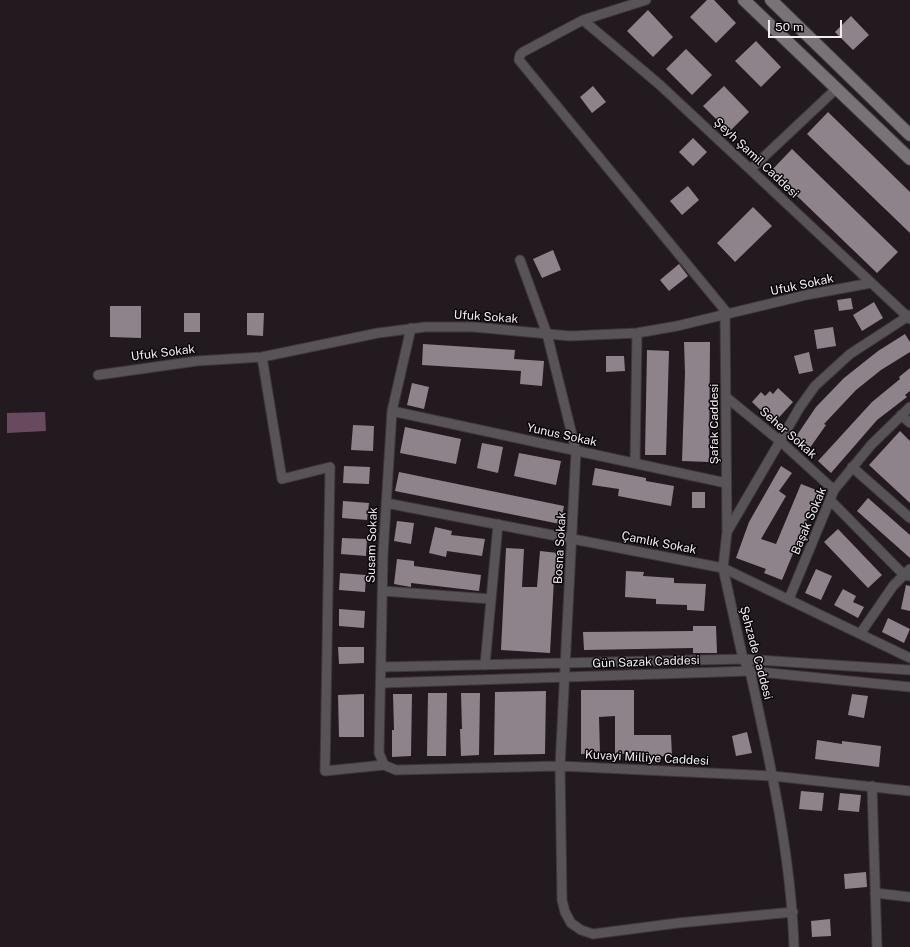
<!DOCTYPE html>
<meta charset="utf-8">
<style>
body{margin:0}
#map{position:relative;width:910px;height:947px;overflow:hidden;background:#231a20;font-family:"Public Sans",sans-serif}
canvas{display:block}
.scale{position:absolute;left:768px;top:20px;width:74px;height:18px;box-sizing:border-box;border:2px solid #f2ecf0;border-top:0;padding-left:5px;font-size:12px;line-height:14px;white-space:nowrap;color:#f2ecf0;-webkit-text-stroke:3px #090608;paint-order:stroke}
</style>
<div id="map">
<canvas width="910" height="947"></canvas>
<div class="scale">50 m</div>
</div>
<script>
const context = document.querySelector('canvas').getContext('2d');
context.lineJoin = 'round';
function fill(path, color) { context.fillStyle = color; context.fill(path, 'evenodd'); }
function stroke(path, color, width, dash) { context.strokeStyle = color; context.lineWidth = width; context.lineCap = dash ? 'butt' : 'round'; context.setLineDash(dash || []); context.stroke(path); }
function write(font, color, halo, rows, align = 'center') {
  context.font = font + ' "Public Sans",sans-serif'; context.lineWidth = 3; context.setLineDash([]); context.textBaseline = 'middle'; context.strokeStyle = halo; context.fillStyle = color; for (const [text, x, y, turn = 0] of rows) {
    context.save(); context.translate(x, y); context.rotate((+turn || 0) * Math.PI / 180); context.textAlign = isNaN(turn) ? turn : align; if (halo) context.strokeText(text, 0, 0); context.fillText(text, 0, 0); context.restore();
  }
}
fill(new Path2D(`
 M 45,412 L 46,431 L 7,433 L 7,413 Z`), '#684a5e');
fill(new Path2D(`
 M 707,0 L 714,0 L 736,23 L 716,43 L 690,17 Z
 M 648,10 L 673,37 L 653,57 L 627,31 Z
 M 851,16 L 869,35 L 853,50 L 835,32 Z
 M 756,41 L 781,67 L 761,87 L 735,61 Z
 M 686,49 L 712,75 L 692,95 L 666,69 Z
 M 593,86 L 606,102 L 592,113 L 580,97 Z
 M 724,86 L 749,112 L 729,132 L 703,106 Z
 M 828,112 L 910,192 L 910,233 L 807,134 Z
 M 693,138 L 707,152 L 693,166 L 679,152 Z
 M 792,149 L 898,252 L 877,273 L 771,171 Z
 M 688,186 L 699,200 L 682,215 L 670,201 Z
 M 753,207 L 772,226 L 735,262 L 717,243 Z
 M 553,250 L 561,270 L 542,278 L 533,259 Z
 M 679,264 L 688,276 L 669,291 L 660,280 Z
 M 851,298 L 853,309 L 839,311 L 837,300 Z
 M 874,302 L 883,318 L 862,331 L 853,315 Z
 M 110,306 L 141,306 L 141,338 L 110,337 Z
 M 184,313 L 200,313 L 200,332 L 184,332 Z
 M 247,313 L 264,313 L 263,336 L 247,335 Z
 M 833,327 L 836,346 L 817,349 L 814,330 Z
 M 905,334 L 910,342 L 910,352 L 881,370 L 856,390 L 824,424 L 826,425 L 807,452 L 793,441 L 816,407 L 844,378 L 878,351 Z
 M 684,342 L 710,342 L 709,462 L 682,461 L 685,373 Z
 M 423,344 L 515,350 L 514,359 L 544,361 L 542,386 L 520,384 L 521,371 L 422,365 Z
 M 647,350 L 669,351 L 666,455 L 645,455 Z
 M 809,352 L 813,371 L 799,374 L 794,356 Z
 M 606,356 L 624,356 L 625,371 L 606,372 Z
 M 910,368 L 910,391 L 905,395 L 907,397 L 877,420 L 831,473 L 818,461 L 872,402 L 900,379 L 899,377 Z
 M 412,383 L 429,387 L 424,409 L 407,405 Z
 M 778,388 L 793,402 L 774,423 L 752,402 L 761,392 L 765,396 L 770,391 L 773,394 Z
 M 353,425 L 374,426 L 373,451 L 351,450 Z
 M 405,427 L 461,439 L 456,464 L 400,453 Z
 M 900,431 L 910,441 L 910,503 L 869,465 Z
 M 482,443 L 503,447 L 498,473 L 477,468 Z
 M 519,453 L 561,461 L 556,485 L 514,476 Z
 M 344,466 L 370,467 L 369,484 L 343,483 Z
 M 781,466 L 792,473 L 779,491 L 786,496 L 761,539 L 776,544 L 801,484 L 819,491 L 782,580 L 764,573 L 766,569 L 736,558 L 749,522 Z
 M 595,468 L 646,478 L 646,481 L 674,486 L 671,506 L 618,496 L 619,489 L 592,485 Z
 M 399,472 L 564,506 L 560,524 L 395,491 Z
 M 692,492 L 705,492 L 705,508 L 692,508 Z
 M 868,498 L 910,535 L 910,558 L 857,511 Z
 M 343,501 L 369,503 L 367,520 L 342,518 Z
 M 397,521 L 414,523 L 411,544 L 394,541 Z
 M 435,527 L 452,531 L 451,535 L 485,539 L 482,556 L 447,551 L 446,557 L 429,553 Z
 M 838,529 L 882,575 L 868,588 L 824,542 Z
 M 342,538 L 367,539 L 366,556 L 341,554 Z
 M 506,548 L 524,549 L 522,587 L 537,587 L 540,551 L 558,553 L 554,579 L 550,653 L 501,650 Z
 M 397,559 L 414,561 L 414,566 L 481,575 L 479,591 L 411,583 L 411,587 L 394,584 Z
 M 816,569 L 832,576 L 821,600 L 805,593 Z
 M 626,571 L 644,572 L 643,576 L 674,578 L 674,583 L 706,584 L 704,611 L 687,610 L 687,605 L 656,604 L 656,599 L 625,597 Z
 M 340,573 L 366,575 L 365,592 L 339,590 Z
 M 906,585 L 910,586 L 910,611 L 901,609 Z
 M 843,589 L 856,596 L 853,602 L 864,607 L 858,618 L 834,605 Z
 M 339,609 L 365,611 L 364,628 L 339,626 Z
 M 888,618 L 910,629 L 904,643 L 882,632 Z
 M 693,626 L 716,626 L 717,653 L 693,653 L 693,648 L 584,650 L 583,632 L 693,631 Z
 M 338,647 L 364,647 L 364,663 L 339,664 Z
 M 581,690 L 634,690 L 634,735 L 671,735 L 672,756 L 643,757 L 643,753 L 615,754 L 615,716 L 599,717 L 600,753 L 581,754 Z
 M 546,691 L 545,754 L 494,755 L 495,692 Z
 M 428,693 L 447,693 L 446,756 L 427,756 Z
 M 461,693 L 480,693 L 479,755 L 461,756 L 460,729 L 462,729 Z
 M 364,694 L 364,737 L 339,737 L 338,695 Z
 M 393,694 L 412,694 L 411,756 L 392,757 L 392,730 L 394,730 Z
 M 852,694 L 868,696 L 864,718 L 848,715 Z
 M 747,732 L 752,753 L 736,756 L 732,736 Z
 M 817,740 L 842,744 L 842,741 L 881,746 L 879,767 L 815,759 Z
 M 801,791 L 824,793 L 822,811 L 799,809 Z
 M 840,793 L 861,795 L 859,812 L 838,810 Z
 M 866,872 L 867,887 L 845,889 L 844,874 Z
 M 830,919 L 831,936 L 812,937 L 811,921 Z`), '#8e838a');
const minor = new Path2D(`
 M 646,0 L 583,20 L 523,52 L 520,55 L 519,60 L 728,314
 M 583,20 L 660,85 L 910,319
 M 751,169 L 837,88
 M 520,260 L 547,334 L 576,451 L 560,766 L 562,900 L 565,912 L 571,923 L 581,930 L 593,934 L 678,923 L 793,912
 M 725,314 L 727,531
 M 411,328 L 392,411 L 383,555 L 379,753 L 384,765 L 396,770 L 560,766 L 773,776 L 910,791
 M 262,357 L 282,479 L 330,467 L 325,771 L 384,765
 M 98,375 L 197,361 L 262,357 L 378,333 L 425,327 L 474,327 L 570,336 L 637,333 L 677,326 L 806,295 L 871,283
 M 726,397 L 780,441 L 834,490
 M 392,411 L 726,483
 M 901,415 L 910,423
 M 635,463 L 637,333
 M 852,467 L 910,518
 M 830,500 L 904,575 L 910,576
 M 386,503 L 723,568 L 910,658
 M 383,591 L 491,599
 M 789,599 L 834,490 L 871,445 L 910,407
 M 860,634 L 893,586 L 910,569
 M 485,665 L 498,524
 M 382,667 L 743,659 L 910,670
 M 382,683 L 750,671 L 910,687
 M 872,786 L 877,947
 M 875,893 L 910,897
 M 794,947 C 791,854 770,762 750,671 L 743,659 L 723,568 L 727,532 L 800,407 L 815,386 L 850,354 L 910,315`);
const secondary = new Path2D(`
 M 744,0 L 910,159
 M 771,0 L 910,135`);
stroke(minor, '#40373d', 11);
stroke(secondary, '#40373d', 14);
stroke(minor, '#585356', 9);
stroke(secondary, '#797276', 12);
write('12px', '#f2ecf0', '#090608', [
 ["Şeyh Şamil Caddesi",756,158,43],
 ["Ufuk Sokak",802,285,-12],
 ["Ufuk Sokak",486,317,4],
 ["Ufuk Sokak",163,353,-7],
 ["Şafak Caddesi",714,424,-90],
 ["Seher Sokak",788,433,41],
 ["Yunus Sokak",562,435,12],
 ["Başak Sokak",809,521,-67],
 ["Çamlık Sokak",659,543,11],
 ["Susam Sokak",372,545,-88],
 ["Bosna Sokak",560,548,-87],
 ["Şehzade Caddesi",756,653,75],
 ["Gün Sazak Caddesi",646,662,-2],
 ["Kuvayi Milliye Caddesi",647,758,3]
]);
</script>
